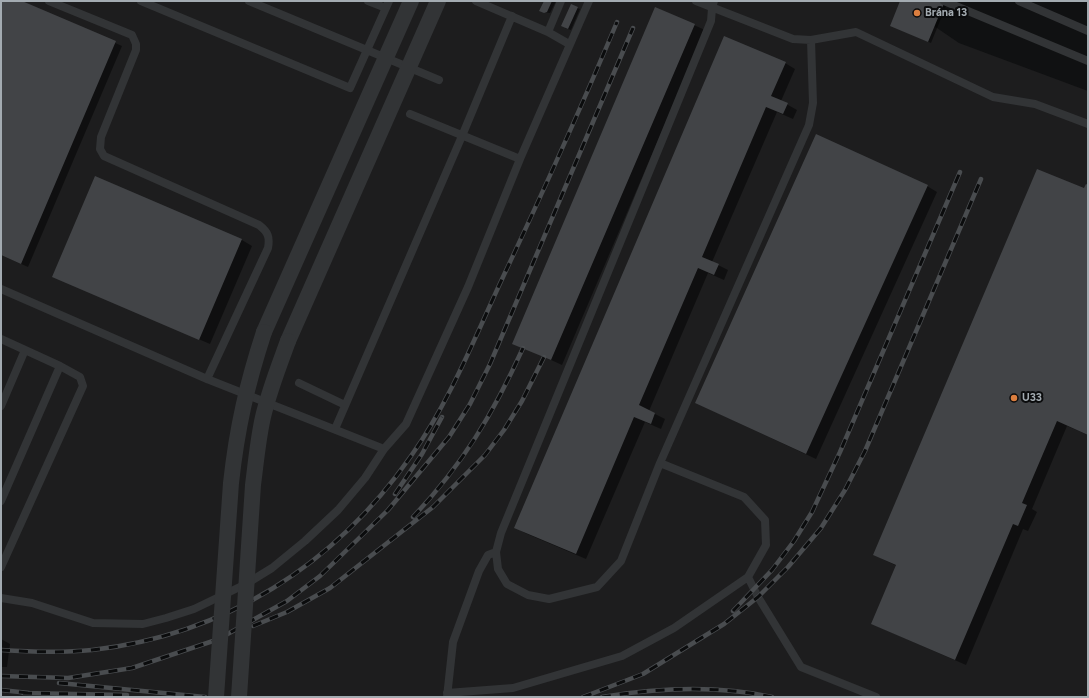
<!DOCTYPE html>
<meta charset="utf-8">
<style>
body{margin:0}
#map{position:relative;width:1089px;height:698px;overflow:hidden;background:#101112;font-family:Figtree,sans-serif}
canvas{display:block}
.frame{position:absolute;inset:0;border:2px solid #a3abb1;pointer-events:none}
</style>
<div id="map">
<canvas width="1089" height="698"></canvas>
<div class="frame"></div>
</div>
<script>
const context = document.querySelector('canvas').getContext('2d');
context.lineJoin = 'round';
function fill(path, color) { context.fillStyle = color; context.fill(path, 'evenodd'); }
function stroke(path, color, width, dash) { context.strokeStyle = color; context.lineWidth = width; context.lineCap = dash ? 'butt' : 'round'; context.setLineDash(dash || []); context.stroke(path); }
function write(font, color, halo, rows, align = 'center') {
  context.font = font + ' Figtree,sans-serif'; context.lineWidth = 4; context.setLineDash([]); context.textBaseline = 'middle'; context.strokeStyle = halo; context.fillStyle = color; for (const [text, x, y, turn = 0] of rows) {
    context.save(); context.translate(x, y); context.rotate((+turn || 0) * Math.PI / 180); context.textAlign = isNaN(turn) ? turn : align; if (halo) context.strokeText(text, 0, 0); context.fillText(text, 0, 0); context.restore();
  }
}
fill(new Path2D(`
 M 1,1 L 945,1 L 934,26 L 959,43 L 1088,91 L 1088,697 L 1,697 Z`), '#1d1d1e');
fill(new Path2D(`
 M 2,1 L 20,1 L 122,46 L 28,267 L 1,255 Z
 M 545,1 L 556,1 L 550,13 L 543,12 Z
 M 901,1 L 948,1 L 931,43 L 894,27 Z
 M 577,8 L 580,9 L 571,30 L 565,28 Z
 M 656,8 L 705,30 L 562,365 L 514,343 Z
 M 785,63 L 795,69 L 781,101 L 797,110 L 793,119 L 777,112 L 712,262 L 728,270 L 724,280 L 708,273 L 649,411 L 665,419 L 661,429 L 645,422 L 586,559 L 525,533 L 515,527 Z
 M 927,186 L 937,192 L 816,459 L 696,403 Z
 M 1088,186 L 1088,435 L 1067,426 L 1032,509 L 1037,512 L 1028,531 L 1023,529 L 966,665 L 872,624 L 897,566 L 874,555 Z
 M 242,240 L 252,246 L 210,344 L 53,276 Z
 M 1,639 L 10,644 L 7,667 L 1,667 Z`), '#0007');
fill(new Path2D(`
 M 1,1 L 22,1 L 116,41 L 21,264 L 1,255 Z
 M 544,1 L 552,1 L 547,12 L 544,13 L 539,11 Z
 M 900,1 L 945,1 L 928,42 L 890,26 Z
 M 571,4 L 578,7 L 568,29 L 561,26 Z
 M 655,7 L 695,24 L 551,360 L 512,344 Z
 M 724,36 L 786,62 L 771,96 L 788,103 L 783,114 L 766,107 L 702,257 L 719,264 L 714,275 L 698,268 L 639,405 L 655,413 L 651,424 L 634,417 L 576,554 L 514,528 Z
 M 816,134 L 928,185 L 806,454 L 695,403 Z
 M 1037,169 L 1084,188 L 1086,184 L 1088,185 L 1088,435 L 1057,421 L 1022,503 L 1027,505 L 1018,526 L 1013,524 L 955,660 L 871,624 L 896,565 L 873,555 Z
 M 95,176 L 242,239 L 199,340 L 52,277 Z`), '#424447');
stroke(new Path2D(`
 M 49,1 L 132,35 L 136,44 L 136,50 L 101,137 L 100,149 L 104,156 L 259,225 C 268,232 270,237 268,248 L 207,379
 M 141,1 L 350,88 L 389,1
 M 249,1 L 439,80
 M 368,1 L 386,8
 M 476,1 L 548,32 L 569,44
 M 696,1 L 793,39 L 811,40 L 856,32 L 993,97 L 1035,104 L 1088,124
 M 714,1 L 712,8 L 711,21 L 501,533 L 496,552 L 498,569 L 507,584 L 528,595 L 549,599 L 597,587 L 621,561 L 660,463 L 809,125 L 813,103 L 811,40
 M 944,1 L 1088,61
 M 1019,1 L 1088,31
 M 548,32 L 561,1
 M 410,114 L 520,159
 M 1,289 L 207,379 L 384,449
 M 1,339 L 60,366 L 80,377 L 83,386 L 1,567
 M 299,383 L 345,405
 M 1,406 L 25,350
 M 335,429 L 462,136 L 512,16
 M 660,463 L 744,497 L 765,520 L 766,545 L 748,577 L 758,597 L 801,667 L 876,697
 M 1,501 L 60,366
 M 1,598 L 32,603 L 93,623 L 143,624 L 166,618 L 194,609 L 246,584 L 272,568 L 305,541 L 338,510 L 365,478 L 384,449 L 406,424 L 468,287 L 520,159 L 589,1
 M 447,693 L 513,688 L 622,656 L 674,628 L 748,577
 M 447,697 L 453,642 L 479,571 L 488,555 L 496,552`), '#323436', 8);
stroke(new Path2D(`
 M 264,332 L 411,1
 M 288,341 L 438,1`), '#323436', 16);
const rail = new Path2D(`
 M 395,494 L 422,454 L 442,417
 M 413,517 C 463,464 493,414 523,348
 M 733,611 L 772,570 L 794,541 L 812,512 L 840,452 L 960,172
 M 253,626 L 287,612 L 330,588 L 433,507 L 485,455 L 504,430 L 522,401 L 544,357
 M 215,641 L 287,601 L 320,576 L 388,510 L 449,437 L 470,404 L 490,364 L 633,28
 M 1,650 C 31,652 62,653 92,650 C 225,635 335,565 411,456 C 450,401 475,337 503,277 C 543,192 581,108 617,22
 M 1,676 L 68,678 L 132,668 L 219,639
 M 59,683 L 205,697
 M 1,690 L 29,693
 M 23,693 L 127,695
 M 583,697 L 643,674 L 724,624 L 758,597 L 788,567 L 821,528 L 845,490 L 865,451 L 981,179
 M 602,697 C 657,688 716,685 772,697`);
stroke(rail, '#494c4f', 4.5);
stroke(rail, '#0b0c0d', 3, [9]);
stroke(new Path2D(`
 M 216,697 L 231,483 C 237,428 247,384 264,332
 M 239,697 L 253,485 C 256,462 258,439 263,417 C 269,391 279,366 288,341`), '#323436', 16);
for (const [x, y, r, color] of [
 [917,13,4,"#db7e3f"],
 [1014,398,4,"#db7e3f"]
]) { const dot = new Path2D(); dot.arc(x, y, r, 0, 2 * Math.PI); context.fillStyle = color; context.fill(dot); stroke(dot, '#0b0c0d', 1.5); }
write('bold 11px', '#a3abb1', '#0b0c0d', [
 ["Brána 13",925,13],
 ["U33",1022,398]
], 'left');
</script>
